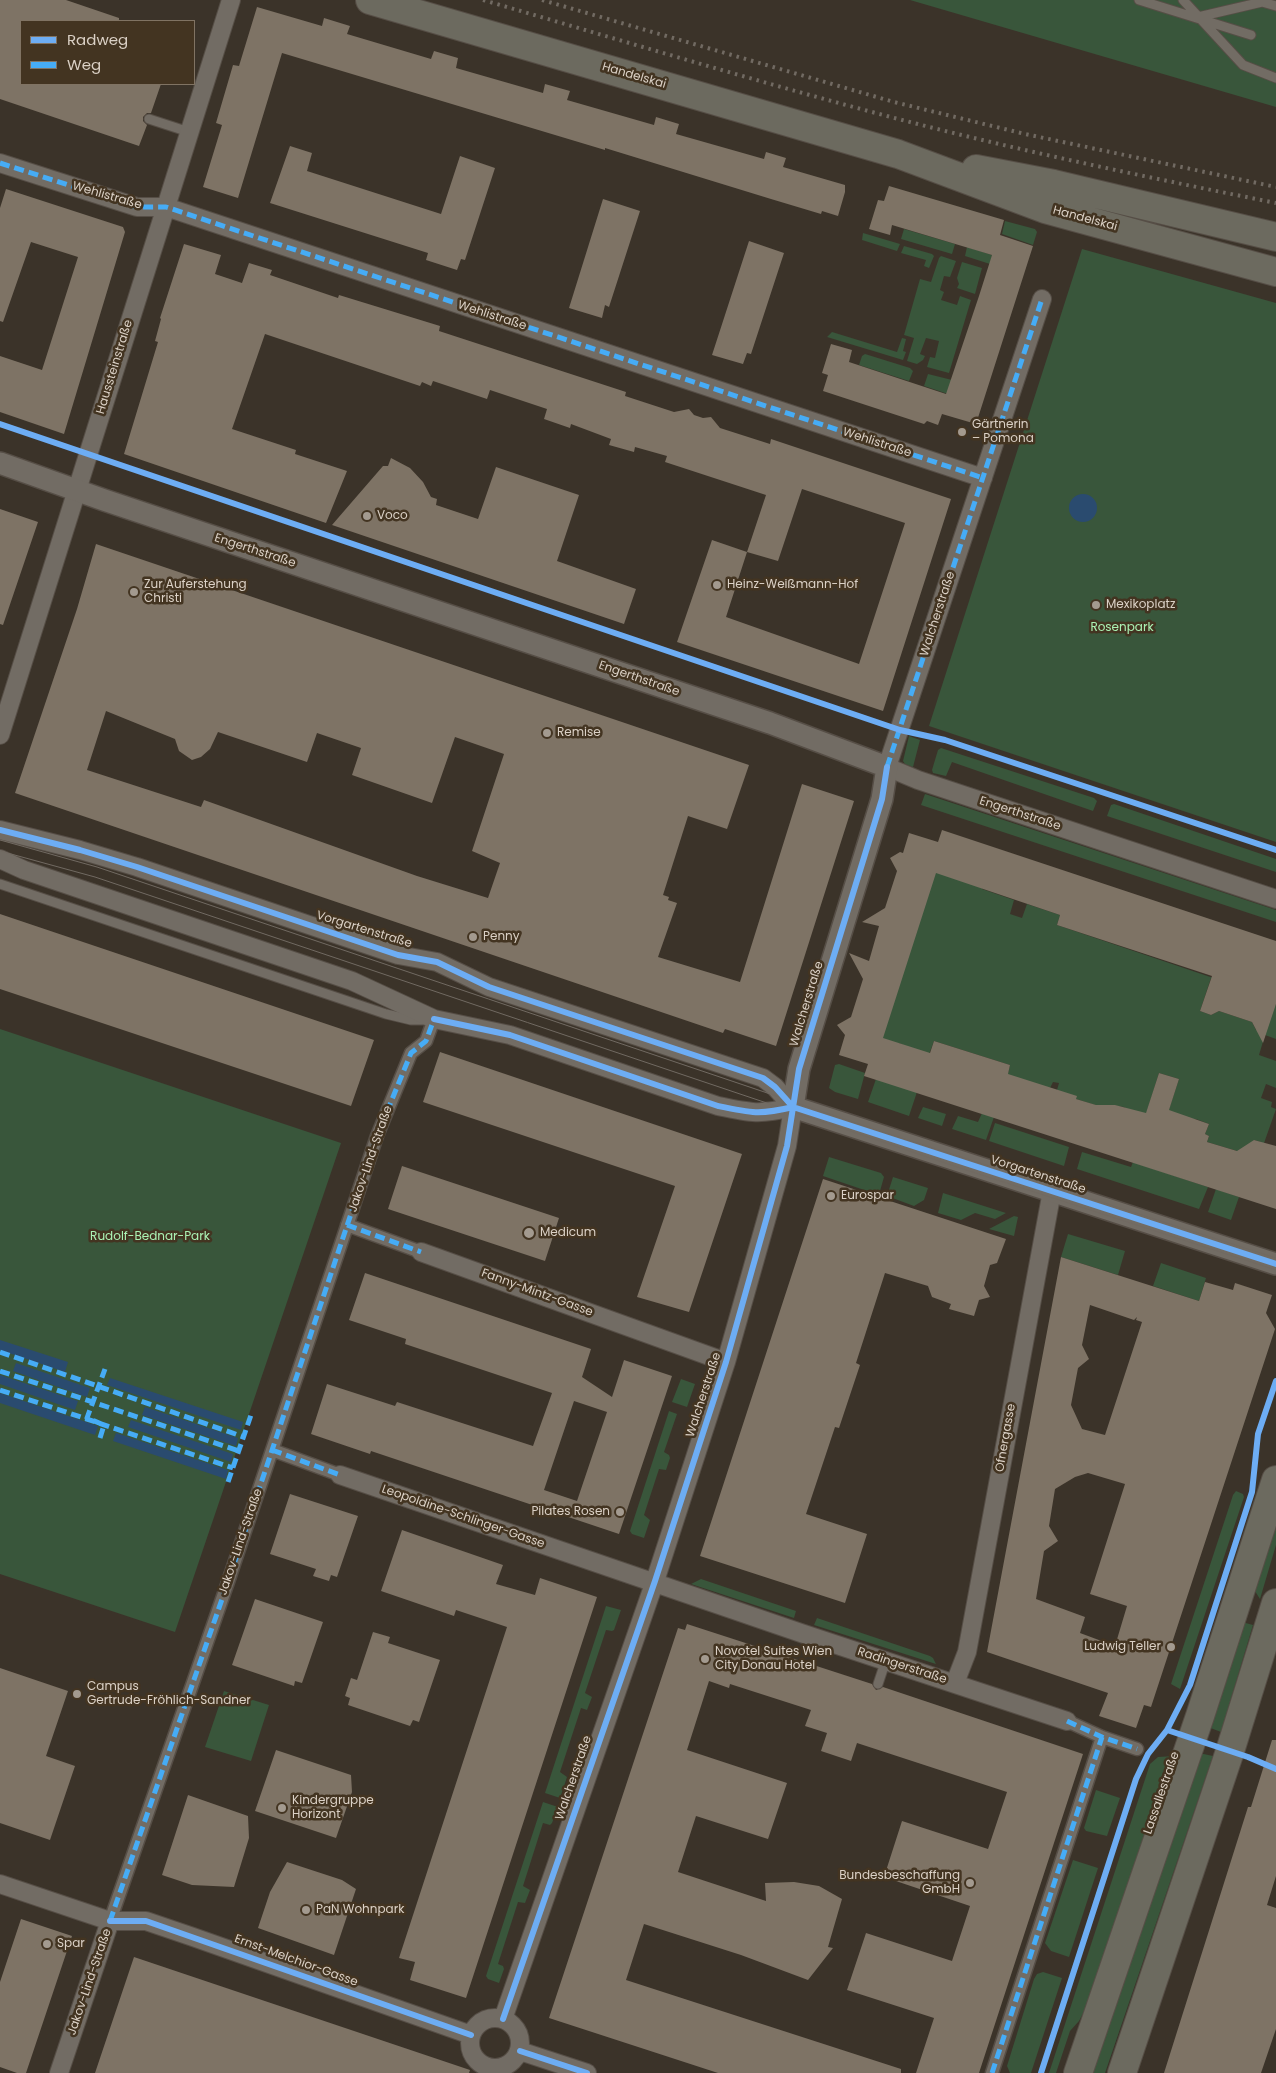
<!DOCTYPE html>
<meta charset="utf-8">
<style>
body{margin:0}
#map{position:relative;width:1276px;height:2073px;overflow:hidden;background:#3b3329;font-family:Poppins,sans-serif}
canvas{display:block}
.legend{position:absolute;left:20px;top:20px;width:175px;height:65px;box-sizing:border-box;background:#433421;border:1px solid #807363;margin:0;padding:6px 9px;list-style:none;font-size:15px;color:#dbd1c6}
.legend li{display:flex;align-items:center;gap:10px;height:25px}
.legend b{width:25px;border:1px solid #807363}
</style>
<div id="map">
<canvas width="1276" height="2073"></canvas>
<ul class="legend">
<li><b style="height:6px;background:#6dadf4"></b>Radweg</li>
<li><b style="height:6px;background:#46acf6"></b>Weg</li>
</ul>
</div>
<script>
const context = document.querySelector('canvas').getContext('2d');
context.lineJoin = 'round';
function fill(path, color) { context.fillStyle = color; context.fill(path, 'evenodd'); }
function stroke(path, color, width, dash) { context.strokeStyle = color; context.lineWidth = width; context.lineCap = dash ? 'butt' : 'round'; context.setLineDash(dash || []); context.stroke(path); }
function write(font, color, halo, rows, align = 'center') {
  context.font = font + ' Poppins,sans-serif'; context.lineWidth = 5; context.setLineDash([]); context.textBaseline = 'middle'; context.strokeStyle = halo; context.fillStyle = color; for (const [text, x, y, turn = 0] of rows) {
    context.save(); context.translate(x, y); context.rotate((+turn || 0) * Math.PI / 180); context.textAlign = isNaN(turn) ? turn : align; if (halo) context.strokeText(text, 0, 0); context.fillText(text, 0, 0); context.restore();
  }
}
fill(new Path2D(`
 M 910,0 L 1276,0 L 1276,107 Z
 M 1005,221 L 1035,229 L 1037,232 L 1033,245 L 1002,234 Z
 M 904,229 L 955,244 L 952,254 L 901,239 Z
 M 863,233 L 900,244 L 897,251 L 862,240 Z
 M 904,246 L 932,254 L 934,256 L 929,268 L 924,266 L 926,260 L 901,253 Z
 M 967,247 L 992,255 L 990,264 L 965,256 Z
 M 1082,249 L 1276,303 L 1276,842 L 929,726 Z
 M 941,256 L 956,261 L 950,277 L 944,276 L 940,290 L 944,292 L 941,300 L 957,305 L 960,296 L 971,300 L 949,373 L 927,367 L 930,357 L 935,358 L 939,341 L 926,338 L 920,354 L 925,356 L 923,360 L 917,364 L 907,361 L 914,338 L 904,335 L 920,279 L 931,282 L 939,258 Z
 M 962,262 L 982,268 L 975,294 L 957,288 L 959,284 L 957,278 Z
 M 832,332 L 897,352 L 902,338 L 906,339 L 903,351 L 906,352 L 903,360 L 827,337 Z
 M 865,354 L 910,368 L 913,371 L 909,381 L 859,365 L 862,356 Z
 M 928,374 L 952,380 L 948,394 L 924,386 Z
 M 909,736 L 920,740 L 913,767 L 905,764 L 903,761 Z
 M 941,748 L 1094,798 L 1097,801 L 1093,811 L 952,762 L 946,776 L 933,773 L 932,770 L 938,750 Z
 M 925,794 L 1276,910 L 1276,922 L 921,805 Z
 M 1114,804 L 1276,859 L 1276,872 L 1107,816 L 1111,805 Z
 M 932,867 L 984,884 L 982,889 L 1014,900 L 1010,914 L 1022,918 L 1027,904 L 1060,915 L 1057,925 L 1231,984 L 1211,978 L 1200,1011 L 1211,1015 L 1219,1011 L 1252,1022 L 1256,1030 L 1276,1004 L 1276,1039 L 1265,1035 L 1259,1055 L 1276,1061 L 1276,1088 L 1266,1084 L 1261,1098 L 1272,1102 L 1271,1107 L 1276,1109 L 1263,1146 L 1261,1142 L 1254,1140 L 1247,1154 L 1207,1142 L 1209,1136 L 1205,1134 L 1209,1124 L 1196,1119 L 1166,1118 L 1179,1079 L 1159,1073 L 1144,1121 L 1124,1107 L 1109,1105 L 1108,1109 L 1076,1099 L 1057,1090 L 1059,1083 L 1053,1082 L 1050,1088 L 1007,1077 L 1010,1065 L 934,1041 L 928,1057 L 899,1043 L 897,1047 L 876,1040 Z
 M 0,1029 L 341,1143 L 175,1632 L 0,1574 Z
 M 839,1064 L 865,1073 L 858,1099 L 835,1092 L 829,1088 L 835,1065 Z
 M 876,1079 L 917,1092 L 909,1116 L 868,1102 Z
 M 923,1107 L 946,1114 L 942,1126 L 918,1118 Z
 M 982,1113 L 994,1117 L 986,1140 L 952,1129 L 958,1116 L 978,1122 Z
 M 995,1123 L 1069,1147 L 1064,1166 L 989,1141 Z
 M 1082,1152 L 1131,1167 L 1133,1162 L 1208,1187 L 1199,1209 L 1077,1169 Z
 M 829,1157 L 881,1173 L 884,1177 L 880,1191 L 873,1193 L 823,1176 Z
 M 893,1177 L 928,1188 L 924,1200 L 914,1206 L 887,1196 Z
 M 1216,1189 L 1239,1197 L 1231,1220 L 1208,1212 Z
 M 943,1193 L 1006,1213 L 995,1219 L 975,1213 L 961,1220 L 938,1213 Z
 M 1014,1216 L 1018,1217 L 1014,1236 L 989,1229 Z
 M 1068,1234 L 1125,1251 L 1118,1275 L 1061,1257 Z
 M 1161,1263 L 1206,1278 L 1199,1301 L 1153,1286 Z
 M 681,1379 L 695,1384 L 687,1407 L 672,1402 Z
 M 669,1411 L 677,1414 L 664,1452 L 669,1455 L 670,1458 L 666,1470 L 659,1469 L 644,1515 L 650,1520 L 644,1538 L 632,1534 L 630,1531 Z
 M 1236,1491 L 1243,1494 L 1244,1497 L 1180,1689 L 1171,1684 L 1233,1495 Z
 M 1276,1516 L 1276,1545 L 1260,1599 L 1253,1588 Z
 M 701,1579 L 796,1611 L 794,1618 L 691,1584 Z
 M 606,1606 L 621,1610 L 614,1630 L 612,1631 L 606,1630 L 585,1693 L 592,1697 L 587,1710 L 581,1708 L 560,1772 L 567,1777 L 560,1798 L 545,1793 Z
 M 817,1618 L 930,1656 L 933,1658 L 936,1664 L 814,1625 Z
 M 1242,1622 L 1253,1625 L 1221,1732 L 1208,1727 Z
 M 224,1691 L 269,1705 L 251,1761 L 205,1747 Z
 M 1199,1753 L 1213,1756 L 1105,2073 L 1090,2073 Z
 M 1175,1756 L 1089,2002 L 1079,2021 L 1070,2031 L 1056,2073 L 1049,2073 L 1150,1764 L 1158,1757 Z
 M 1096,1790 L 1120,1798 L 1107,1836 L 1086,1831 L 1084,1828 Z
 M 543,1802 L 558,1807 L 552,1823 L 550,1825 L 543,1823 L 523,1886 L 530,1890 L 525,1903 L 518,1902 L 498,1964 L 503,1966 L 504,1969 L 499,1983 L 488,1979 L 486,1976 Z
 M 1073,1860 L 1098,1868 L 1069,1957 L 1051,1951 L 1045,1943 Z
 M 1043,1972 L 1062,1978 L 1031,2073 L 1010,2073 L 1007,2066 L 1034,1979 L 1037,1974 Z`), '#39563b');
fill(new Path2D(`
 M1069 508a14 14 0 1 1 28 0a14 14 0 1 1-28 0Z
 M 0,1340 L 68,1362 L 65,1372 L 0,1350 Z
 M 16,1363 L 90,1388 L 87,1397 L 13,1371 Z
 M 0,1375 L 78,1401 L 75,1410 L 0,1384 Z
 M 110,1378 L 243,1422 L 241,1430 L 107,1385 Z
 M 0,1393 L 98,1426 L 95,1435 L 0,1403 Z
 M 145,1407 L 238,1438 L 236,1446 L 142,1415 Z
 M 131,1420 L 233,1454 L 231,1462 L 128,1427 Z
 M 116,1433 L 228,1470 L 226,1479 L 113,1441 Z`), '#2a4b6f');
fill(new Path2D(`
 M 0,0 L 66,0 L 119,18 L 119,21 L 21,21 L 21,84 L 161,84 L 151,113 L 147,113 L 143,117 L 143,121 L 147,125 L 139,146 L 0,99 Z
 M 257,7 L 322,26 L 324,18 L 350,26 L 347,34 L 431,59 L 434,51 L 458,58 L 456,68 L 543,93 L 545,84 L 570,91 L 567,100 L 654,125 L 656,117 L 679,124 L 676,134 L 764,159 L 766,152 L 786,158 L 783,167 L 845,185 L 845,192 L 838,216 L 822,211 L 821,214 L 771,199 L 605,148 L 605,150 L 282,53 L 238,198 L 203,187 L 222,125 L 216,123 L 233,65 L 239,66 Z
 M 290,146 L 312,153 L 307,171 L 441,214 L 460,156 L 495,168 L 465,260 L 461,259 L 457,270 L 426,260 L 428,253 L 270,203 Z
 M 889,186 L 1004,220 L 1000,235 L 1033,246 L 976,424 L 942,414 L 938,425 L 927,421 L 924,424 L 823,391 L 828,375 L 822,373 L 831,344 L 852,350 L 849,362 L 946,394 L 979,296 L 992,255 L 892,225 L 890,235 L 869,229 L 878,200 L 884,201 Z
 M 6,189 L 123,227 L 125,232 L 64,434 L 0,412 L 0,356 L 42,370 L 78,257 L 31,242 L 3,322 L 0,321 L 0,208 Z
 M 603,199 L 640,211 L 609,307 L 605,305 L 602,318 L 569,308 Z
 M 749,241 L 784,253 L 751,354 L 747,353 L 743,364 L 712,355 Z
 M 184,244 L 221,255 L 215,274 L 242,283 L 249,263 L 272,270 L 270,275 L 338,298 L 339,295 L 440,326 L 439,331 L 626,392 L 625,396 L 674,412 L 689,409 L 694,415 L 703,418 L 711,417 L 720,428 L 770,444 L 771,439 L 951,499 L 883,711 L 677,642 L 712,540 L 747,552 L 766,495 L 665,462 L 667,456 L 635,447 L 634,452 L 609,445 L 611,439 L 571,424 L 570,428 L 544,419 L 547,409 L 490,390 L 487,399 L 433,381 L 431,386 L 422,382 L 420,386 L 265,334 L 232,429 L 296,450 L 295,454 L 347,471 L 326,523 L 124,454 L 158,342 L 155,341 L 161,319 L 160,318 ZM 802,489 L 905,523 L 859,664 L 726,617 L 747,552 L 778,561 Z
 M 391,458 L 410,468 L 423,482 L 431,497 L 437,499 L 436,505 L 478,519 L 496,467 L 579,495 L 557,561 L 636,589 L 624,624 L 332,525 L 383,466 L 388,466 Z
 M 0,509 L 38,522 L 3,625 L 0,624 Z
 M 96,544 L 749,765 L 727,829 L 688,816 L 663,895 L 669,897 L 668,900 L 677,903 L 658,957 L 740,982 L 802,784 L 854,801 L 776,1046 L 725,1029 L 723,1033 L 15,793 L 77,609 ZM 106,711 L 175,739 L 179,751 L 192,760 L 201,757 L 210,749 L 218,732 L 307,762 L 317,733 L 361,748 L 352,775 L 432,803 L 455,737 L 504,754 L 472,851 L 500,863 L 488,898 L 417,876 L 204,800 L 201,807 L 87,770 Z
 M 942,830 L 1276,941 L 1276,1004 L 1263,1043 L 1252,1022 L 1219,1011 L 1211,1015 L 1200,1011 L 1212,976 L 1057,925 L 1060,915 L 936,873 L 883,1038 L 930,1053 L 934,1041 L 1010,1065 L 1008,1074 L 1077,1096 L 1076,1099 L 1096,1105 L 1115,1105 L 1146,1113 L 1159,1073 L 1179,1079 L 1169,1110 L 1209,1124 L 1205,1134 L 1209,1136 L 1207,1142 L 1237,1151 L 1254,1140 L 1276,1146 L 1276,1209 L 864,1076 L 868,1064 L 839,1055 L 845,1035 L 837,1025 L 851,1017 L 863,979 L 849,953 L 869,961 L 879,926 L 862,922 L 885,908 L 897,871 L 890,858 L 900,852 L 903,853 L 909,833 L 938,842 Z
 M 0,914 L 374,1040 L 351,1106 L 0,989 Z
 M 440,1052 L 742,1154 L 689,1312 L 637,1297 L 675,1186 L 423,1102 Z
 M 402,1166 L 559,1218 L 545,1261 L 388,1209 Z
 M 823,1179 L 1006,1239 L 997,1263 L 990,1265 L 984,1286 L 990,1297 L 979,1300 L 974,1316 L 949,1309 L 951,1304 L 932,1297 L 928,1286 L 885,1273 L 856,1363 L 860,1365 L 839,1428 L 835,1427 L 806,1514 L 867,1534 L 845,1603 L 700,1556 Z
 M 1061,1257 L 1199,1301 L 1205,1282 L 1233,1290 L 1235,1283 L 1272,1295 L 1266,1313 L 1275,1329 L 1151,1707 L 1144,1705 L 1136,1728 L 1099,1716 L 1108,1693 L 987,1652 ZM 1090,1305 L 1134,1320 L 1137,1317 L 1136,1320 L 1142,1322 L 1105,1435 L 1082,1429 L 1071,1405 L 1078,1368 L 1089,1359 L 1082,1345 ZM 1088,1473 L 1125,1484 L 1090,1594 L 1127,1606 L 1115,1646 L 1080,1633 L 1085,1617 L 1036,1599 L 1044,1551 L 1058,1541 L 1049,1526 L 1055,1489 L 1075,1477 Z
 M 365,1273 L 591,1349 L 582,1377 L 612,1397 L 624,1360 L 672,1376 L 619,1534 L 371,1451 L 370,1454 L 311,1434 L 327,1384 L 395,1406 L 397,1402 L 533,1446 L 552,1393 L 405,1344 L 406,1339 L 349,1320 ZM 574,1401 L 607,1412 L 577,1501 L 544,1490 Z
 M 290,1494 L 358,1516 L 337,1577 L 331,1575 L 329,1581 L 313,1576 L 316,1569 L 270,1554 Z
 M 402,1530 L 503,1565 L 496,1584 L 535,1595 L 540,1578 L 597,1597 L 466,1998 L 410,1980 L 415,1962 L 399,1958 L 507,1627 L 456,1610 L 454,1616 L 381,1591 Z
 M 255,1599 L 323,1622 L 302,1683 L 295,1681 L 294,1686 L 232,1665 Z
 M 687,1624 L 872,1684 L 876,1690 L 883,1687 L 1083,1754 L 979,2073 L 916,2073 L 934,2018 L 847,1990 L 866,1933 L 952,1961 L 970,1906 L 884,1877 L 902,1821 L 988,1849 L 1007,1792 L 857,1743 L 851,1761 L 821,1751 L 827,1733 L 805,1726 L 811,1710 L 730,1684 L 729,1688 L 709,1681 L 687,1750 L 787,1783 L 768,1839 L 696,1816 L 678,1872 L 766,1901 L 765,1883 L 794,1882 L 819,1886 L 842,1899 L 828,1947 L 833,1948 L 808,1980 L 741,1955 L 644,1924 L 626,1980 L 901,2069 L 901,2073 L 718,2073 L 549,2018 L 678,1628 L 685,1630 Z
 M 373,1632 L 390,1637 L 388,1643 L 440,1660 L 419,1722 L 413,1720 L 410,1726 L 348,1705 L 350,1698 L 345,1696 L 351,1678 L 357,1680 Z
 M 0,1668 L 68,1691 L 46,1756 L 75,1766 L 50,1840 L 0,1823 Z
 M 1272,1740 L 1276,1740 L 1276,1876 L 1267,1905 L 1276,1908 L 1276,2029 L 1261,2073 L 1164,2073 L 1248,1807 L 1251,1807 Z
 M 276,1750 L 351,1775 L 352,1792 L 336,1838 L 255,1811 Z
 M 188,1795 L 248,1816 L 249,1838 L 234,1887 L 192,1885 L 162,1875 Z
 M 287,1862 L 342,1880 L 356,1889 L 334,1955 L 258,1928 L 270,1892 Z
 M 21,1919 L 72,1936 L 26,2073 L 17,2073 L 0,2067 L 0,1982 Z
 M 134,1957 L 470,2070 L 469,2073 L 95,2073 Z`), '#7e7365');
const service = new Path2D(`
 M 1139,0 L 1251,35
 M 1183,0 L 1243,65 L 1276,78
 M 1198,17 L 1262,2 L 1276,6
 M 149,119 L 189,132
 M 0,884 L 386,1014 L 411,1020 L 425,1020
 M 878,1684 L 886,1660`);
const pedestrian = new Path2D(`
 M 347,1225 L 421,1252
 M 272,1450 L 340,1475
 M 1067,1721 L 1102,1737 L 1137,1749
 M 110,1921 L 228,1582 L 377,1136 L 411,1053 L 426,1041 L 434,1019
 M 992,2073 L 1102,1737`);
const minor = new Path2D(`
 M 0,163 L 137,207 L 166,207 L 983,478
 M 1042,299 L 887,767 L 918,780 L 1276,899
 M 0,735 L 231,0
 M 0,830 L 80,850 L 137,867 L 398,955 L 437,962 L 489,987 L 763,1078 L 775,1087 L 793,1107
 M 0,859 L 24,870 L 352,981 L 434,1019 L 510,1035 L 718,1106 C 751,1113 760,1115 793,1107
 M 421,1252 L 726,1362
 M 340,1475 L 801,1633 L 1067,1721
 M 955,1683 L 967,1652 L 1052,1191
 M 0,1884 L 110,1921 L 146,1921 L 193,1937 L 471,2035
 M470 2043a25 25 0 1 1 50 0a25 25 0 1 1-50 0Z
 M 503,2019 L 655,1581 L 726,1362 L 787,1146 L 793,1107
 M 520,2051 L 587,2073
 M 59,2073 L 110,1921`);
const tertiary = new Path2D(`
 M 0,463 L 104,500 L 770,723 L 887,767 L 882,799 L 799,1069 L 793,1107 L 1276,1264`);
const primary = new Path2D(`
 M 370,0 L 898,154 L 1045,209 L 1276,272
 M 976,169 L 1054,184 L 1276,237
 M 1078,2073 L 1200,1716 L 1276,1480
 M 1122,2073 L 1230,1751 L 1276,1603`);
stroke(service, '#564e46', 11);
stroke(pedestrian, '#564e46', 15);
stroke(minor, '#564e46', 20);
stroke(tertiary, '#564e46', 24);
stroke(primary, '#564e46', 30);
stroke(service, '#726c64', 9);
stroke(pedestrian, '#726c64', 12);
stroke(minor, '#726c64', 18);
stroke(tertiary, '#726c64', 21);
stroke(primary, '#6c6a5f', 28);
stroke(new Path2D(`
 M 0,840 L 97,867 L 880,1131 L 1276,1258
 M 0,851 L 95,877 L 960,1168 L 1276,1270`), '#716a62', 1);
stroke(new Path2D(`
 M 483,0 C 617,39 751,80 887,116 C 1015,150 1146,177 1276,203
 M 542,0 L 894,102 L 1025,134 L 1276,187`), '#716a62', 4, [2.5, 5]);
stroke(new Path2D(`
 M 0,163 L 137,207 L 166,207 L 983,478
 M 887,767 L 1042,299
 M 347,1225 L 421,1252
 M 0,1352 L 244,1437
 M 0,1371 L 239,1451
 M 0,1390 L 233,1468
 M 100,1438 L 104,1425 L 87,1418 L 105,1369
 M 272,1450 L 340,1475
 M 228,1482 L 251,1415
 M 1067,1721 L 1102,1737 L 1137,1749
 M 110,1921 L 228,1582 L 377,1136 L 411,1053 L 426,1041 L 434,1019
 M 992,2073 L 1102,1737`), '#46acf6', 5, [10, 5]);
stroke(new Path2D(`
 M 0,424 L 900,730 L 945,740 L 1276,850
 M 0,830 L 80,850 L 137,867 L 398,955 L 437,962 L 489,987 L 763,1078 L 775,1087 L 793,1107
 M 434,1019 L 510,1035 L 718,1106 C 751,1113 760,1115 793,1107 L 1276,1264
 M 1167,1730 L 1248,1757 L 1276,1769
 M 110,1921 L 146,1921 L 471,2035
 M 503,2019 L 655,1581 L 726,1362 L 787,1146 L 799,1069 L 882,799 L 887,767
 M 520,2051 L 587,2073
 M 1041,2073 L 1136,1779 L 1148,1754 L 1167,1730 L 1190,1685 L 1252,1492 L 1258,1434 L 1276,1381`), '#6dadf4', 6);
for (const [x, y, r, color] of [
 [962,432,5,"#a39a8f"],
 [367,516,5,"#a39a8f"],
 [717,585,5,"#a39a8f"],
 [134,592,5,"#a39a8f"],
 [1096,605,5,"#a39a8f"],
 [547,733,5,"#a39a8f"],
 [473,937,5,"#a39a8f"],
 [831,1196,5,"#a39a8f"],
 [529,1233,6,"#a39a8f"],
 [620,1512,5,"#a39a8f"],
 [1171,1647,5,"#a39a8f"],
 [705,1659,5,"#a39a8f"],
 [77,1694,5,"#a39a8f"],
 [282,1808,5,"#a39a8f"],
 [970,1883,5,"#a39a8f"],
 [306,1910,5,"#a39a8f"],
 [47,1944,5,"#a39a8f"]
]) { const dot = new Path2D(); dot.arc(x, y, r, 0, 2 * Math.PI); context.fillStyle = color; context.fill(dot); stroke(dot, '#433421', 2); }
write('12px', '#dbd1c6', '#433421', [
 ["Handelskai",634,76,16],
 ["Wehlistraße",107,196,16],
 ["Handelskai",1085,219,15],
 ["Wehlistraße",492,316,18],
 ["Haussteinstraße",115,367,-73],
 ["Wehlistraße",877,443,18],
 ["Engerthstraße",255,551,18],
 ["Walcherstraße",938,614,-72],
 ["Engerthstraße",639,679,19],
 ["Engerthstraße",1020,814,18],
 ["Vorgartenstraße",364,930,17],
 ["Walcherstraße",807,1004,-73],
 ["Jakov-Lind-Straße",371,1159,-71],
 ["Vorgartenstraße",1038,1175,18],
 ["Fanny-Mintz-Gasse",537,1293,20],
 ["Walcherstraße",704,1395,-72],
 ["Ofnergasse",1006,1438,-80],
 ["Leopoldine-Schlinger-Gasse",463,1517,19],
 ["Jakov-Lind-Straße",241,1542,-71],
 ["Radingerstraße",902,1666,18],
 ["Walcherstraße",574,1778,-71],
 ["Lassallestraße",1162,1793,-71],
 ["Ernst-Melchior-Gasse",296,1961,20],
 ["Jakov-Lind-Straße",90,1982,-71]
]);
write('12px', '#dbd1c6', '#433421', [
 ["Gärtnerin",972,425],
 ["– Pomona",972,439],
 ["Voco",377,516],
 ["Zur Auferstehung",144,585],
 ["Christi",144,599],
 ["Heinz-Weißmann-Hof",727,585],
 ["Mexikoplatz",1106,605],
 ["Remise",557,733],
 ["Penny",483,937],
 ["Eurospar",841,1196],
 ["Medicum",540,1233],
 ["Pilates Rosen",610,1512,"right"],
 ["Ludwig Teller",1161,1647,"right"],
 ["Novotel Suites Wien",715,1652],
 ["City Donau Hotel",715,1666],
 ["Campus",87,1687],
 ["Gertrude-Fröhlich-Sandner",87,1701],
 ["Kindergruppe",292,1801],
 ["Horizont",292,1815],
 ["Bundesbeschaffung",960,1876,"right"],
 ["GmbH",960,1890,"right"],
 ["PaN Wohnpark",316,1910],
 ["Spar",57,1944]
], 'left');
write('12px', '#aaf2b4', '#433421', [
 ["Rosenpark",1122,628],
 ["Rudolf-Bednar-Park",150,1237]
]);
</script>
